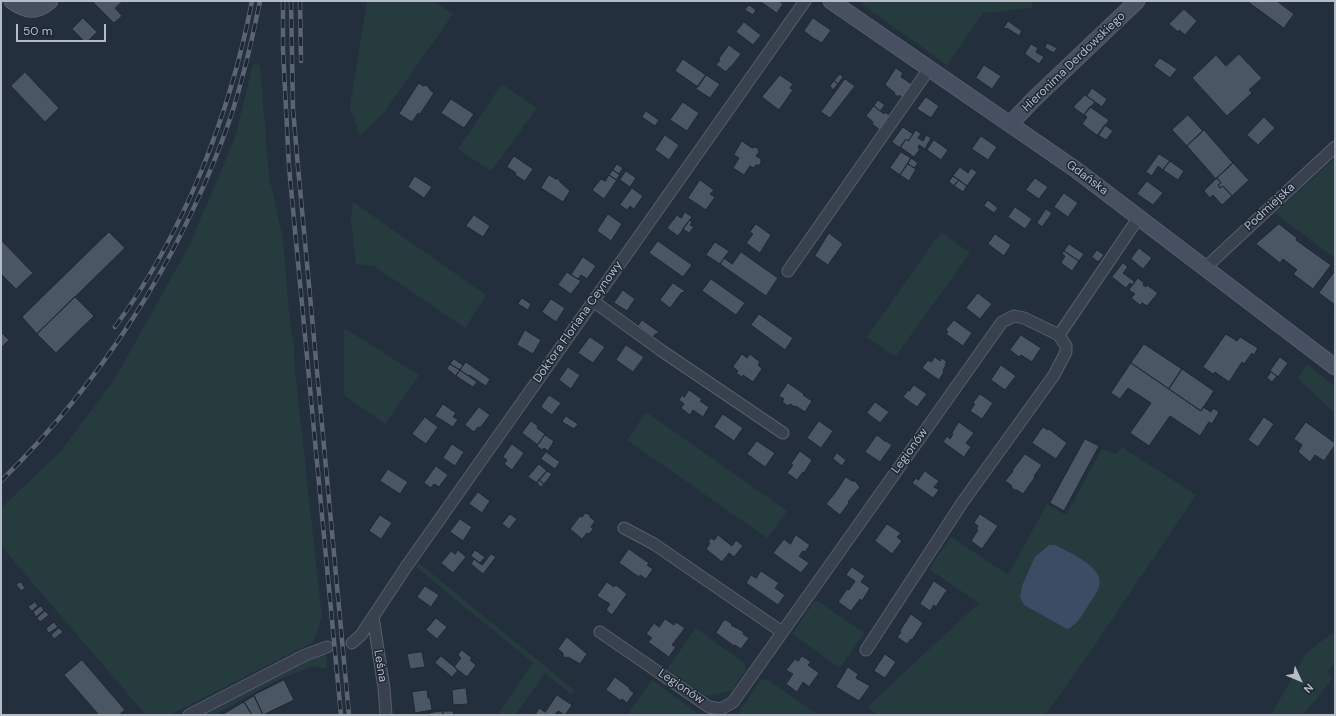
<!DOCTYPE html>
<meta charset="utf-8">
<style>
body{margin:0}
#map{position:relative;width:1336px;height:716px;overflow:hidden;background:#242f3d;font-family:"DM Sans",sans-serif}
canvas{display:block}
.frame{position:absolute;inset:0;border:2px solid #b4bcc8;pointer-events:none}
.north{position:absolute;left:1280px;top:660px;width:40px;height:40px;-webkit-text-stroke:3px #1d2632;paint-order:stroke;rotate:134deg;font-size:11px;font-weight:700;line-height:16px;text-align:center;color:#b4bcc8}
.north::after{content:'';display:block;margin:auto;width:14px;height:18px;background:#b4bcc8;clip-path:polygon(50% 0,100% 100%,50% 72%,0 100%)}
.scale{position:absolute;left:16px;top:24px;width:90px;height:18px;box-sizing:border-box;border:2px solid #b4bcc8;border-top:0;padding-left:5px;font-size:12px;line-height:14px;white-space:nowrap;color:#b4bcc8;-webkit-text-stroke:3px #1d2632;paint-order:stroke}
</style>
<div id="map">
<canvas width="1336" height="716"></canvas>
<div class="frame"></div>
<div class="north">N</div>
<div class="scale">50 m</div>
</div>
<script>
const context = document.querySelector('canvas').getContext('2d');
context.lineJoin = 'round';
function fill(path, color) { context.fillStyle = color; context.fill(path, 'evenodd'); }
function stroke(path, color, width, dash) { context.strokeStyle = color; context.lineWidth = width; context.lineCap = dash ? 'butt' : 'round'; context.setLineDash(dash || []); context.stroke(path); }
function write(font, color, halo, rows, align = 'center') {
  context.font = font + ' "DM Sans",sans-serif'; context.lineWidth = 3; context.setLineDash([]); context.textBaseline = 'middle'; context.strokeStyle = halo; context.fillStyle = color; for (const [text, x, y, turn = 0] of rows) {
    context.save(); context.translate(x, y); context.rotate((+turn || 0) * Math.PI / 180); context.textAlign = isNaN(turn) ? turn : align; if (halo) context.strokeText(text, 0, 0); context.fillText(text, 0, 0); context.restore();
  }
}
fill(new Path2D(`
 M 367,1 L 433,1 L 453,14 L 382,115 L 360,136 L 350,107 Z
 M 864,1 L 1033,1 L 1031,8 L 983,13 L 947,65 L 861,4 Z
 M 253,64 L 260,65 L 269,177 L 283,239 L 290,324 L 294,345 L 294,362 L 322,617 L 313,642 L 170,715 L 146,715 L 1,546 L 1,508 L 61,451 L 113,382 L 188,248 L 235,138 Z
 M 502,84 L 537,108 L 491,171 L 458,149 Z
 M 1335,158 L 1335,258 L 1275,213 Z
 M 353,202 L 486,295 L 465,328 L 374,266 L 356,264 L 351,220 Z
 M 941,232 L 970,253 L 895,357 L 867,337 Z
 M 344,328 L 419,375 L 385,424 L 344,395 Z
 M 1307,364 L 1335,387 L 1335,413 L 1297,378 Z
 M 646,412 L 787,511 L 767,538 L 627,440 Z
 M 1122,447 L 1196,495 L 1086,658 L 1045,715 L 877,715 L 867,707 L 979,603 L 929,569 L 951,537 L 1008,575 L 1047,504 L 1066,515 L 1102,449 L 1116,454 Z
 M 419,563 L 574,690 L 571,694 L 545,673 L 515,715 L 497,715 L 533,663 L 416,567 Z
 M 818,601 L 864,633 L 840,668 L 792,634 L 814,602 Z
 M 696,628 L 744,663 L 746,670 L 731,691 L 705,696 L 667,669 Z
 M 1335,632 L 1335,663 L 1327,672 L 1333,678 L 1303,715 L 1271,715 L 1306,653 L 1332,633 Z
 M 326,655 L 327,668 L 313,666 L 274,682 L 214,715 L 200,715 L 255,685 L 315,656 Z
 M 767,679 L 818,715 L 737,715 L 761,680 Z
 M 652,680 L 700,715 L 627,715 Z`), '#263b3e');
fill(new Path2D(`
 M 1049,545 L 1055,545 C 1068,552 1105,567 1099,586 C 1098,592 1092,599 1089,604 C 1083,614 1077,625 1067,629 L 1024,605 L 1020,597 L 1022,586 L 1035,557 Z`), '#3a4d65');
const building = new Path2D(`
 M 92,1 L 120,1 L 122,2 L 115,8 L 122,16 L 114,23 Z
 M 760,1 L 779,1 L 783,4 L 777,13 Z
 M 1247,1 L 1277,1 L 1294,14 L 1284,28 Z
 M 749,5 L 756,10 L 753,15 L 745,10 Z
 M 1184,9 L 1197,21 L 1185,35 L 1179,30 L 1178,32 L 1169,24 Z
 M 83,18 L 97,32 L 86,43 L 72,29 Z
 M 813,18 L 831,30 L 822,43 L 813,38 L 804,31 Z
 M 1008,21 L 1022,31 L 1019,36 L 1007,28 L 1006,29 L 1004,28 Z
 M 744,22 L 761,35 L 753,45 L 736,32 Z
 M 1047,43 L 1057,48 L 1054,53 L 1045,48 Z
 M 1031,44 L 1038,48 L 1036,52 L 1044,57 L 1039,64 L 1025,54 Z
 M 729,45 L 741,54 L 731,67 L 730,67 L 726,72 L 716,65 L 720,60 L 719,59 Z
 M 1239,54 L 1262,78 L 1249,90 L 1252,93 L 1227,116 L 1192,78 L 1216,55 L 1226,66 Z
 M 1160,58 L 1177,69 L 1170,78 L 1154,66 Z
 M 683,59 L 706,75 L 698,87 L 675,71 Z
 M 984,65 L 1001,76 L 992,89 L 976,78 Z
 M 896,68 L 903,73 L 901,77 L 913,85 L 904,99 L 899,95 L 898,97 L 894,94 L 895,93 L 885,85 Z
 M 25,72 L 59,108 L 45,122 L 11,86 Z
 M 840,74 L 843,77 L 838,84 L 834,81 Z
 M 706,75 L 720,84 L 710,98 L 696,89 Z
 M 780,75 L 793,84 L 790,88 L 793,90 L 779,110 L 762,97 Z
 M 845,79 L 855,86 L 830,118 L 821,112 Z
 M 834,81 L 838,84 L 833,90 L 830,86 Z
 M 419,83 L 423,86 L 426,85 L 429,88 L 430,90 L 434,93 L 420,114 L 418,113 L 412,122 L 399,114 Z
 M 1092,88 L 1107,99 L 1102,107 L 1087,96 Z
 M 1085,95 L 1095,102 L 1084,115 L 1074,108 L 1074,106 Z
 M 926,97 L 939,106 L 931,118 L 917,109 Z
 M 451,99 L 474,114 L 464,128 L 441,113 Z
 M 878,100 L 885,105 L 880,111 L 874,106 Z
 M 683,102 L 699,113 L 687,131 L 670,120 Z
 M 874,106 L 884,114 L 885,112 L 890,116 L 880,130 L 872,124 L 873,122 L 866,116 Z
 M 1090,107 L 1109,120 L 1098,136 L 1082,124 L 1087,117 L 1084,115 Z
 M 646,111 L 659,120 L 655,126 L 642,117 Z
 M 1188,115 L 1203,131 L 1187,146 L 1172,130 Z
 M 1264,117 L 1275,128 L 1258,145 L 1247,135 Z
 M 1105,125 L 1113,131 L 1106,140 L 1098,135 Z
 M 903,127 L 913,134 L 908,141 L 906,139 L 900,148 L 892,142 Z
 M 916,130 L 921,134 L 918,138 L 923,141 L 926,135 L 931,138 L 925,149 L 919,145 L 918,148 L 920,149 L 914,157 L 900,147 L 906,139 L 908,141 Z
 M 1204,130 L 1233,163 L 1216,179 L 1187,146 Z
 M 665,135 L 679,145 L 669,160 L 655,150 Z
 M 981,136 L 997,147 L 988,160 L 972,149 Z
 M 934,140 L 948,150 L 941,160 L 927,150 Z
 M 742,141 L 752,148 L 756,147 L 758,149 L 759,152 L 756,156 L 761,159 L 761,162 L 760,165 L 756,165 L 754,168 L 750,166 L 744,175 L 733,168 L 739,158 L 734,155 Z
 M 901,152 L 911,158 L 900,175 L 890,168 Z
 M 1159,154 L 1170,161 L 1163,170 L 1158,166 L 1152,176 L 1146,172 Z
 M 514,156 L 533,169 L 525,181 L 515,175 L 516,173 L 507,167 Z
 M 911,158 L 918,163 L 914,168 L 908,164 Z
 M 1170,161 L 1184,171 L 1178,180 L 1163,170 Z
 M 1233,163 L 1249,180 L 1232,196 L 1223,186 L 1220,188 L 1218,185 L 1221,183 L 1217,178 Z
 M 617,164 L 623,168 L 619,174 L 613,170 Z
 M 908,164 L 916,169 L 909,181 L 900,175 Z
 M 960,167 L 968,173 L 971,168 L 977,172 L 967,186 L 953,176 Z
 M 613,170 L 620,175 L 616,180 L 609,175 Z
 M 626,171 L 636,178 L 630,187 L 620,180 Z
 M 549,175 L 556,179 L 559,179 L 560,182 L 570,191 L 563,202 L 541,188 Z
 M 609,175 L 617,180 L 604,199 L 592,190 L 601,179 L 605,181 Z
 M 415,176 L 432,187 L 424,198 L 408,187 Z
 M 953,176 L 959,180 L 954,186 L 949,182 Z
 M 1035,178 L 1048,187 L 1039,199 L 1026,190 Z
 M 1217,178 L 1221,183 L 1218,185 L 1220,188 L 1223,186 L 1232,196 L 1222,205 L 1213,195 L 1210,198 L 1204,191 Z
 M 700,180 L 714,190 L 710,194 L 715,197 L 706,210 L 688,198 Z
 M 959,180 L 967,186 L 963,192 L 954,186 Z
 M 1147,181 L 1163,193 L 1153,205 L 1137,194 Z
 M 632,188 L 643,196 L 634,209 L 630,206 L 627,210 L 620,205 Z
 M 1064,193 L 1078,203 L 1068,217 L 1054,207 Z
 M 988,200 L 998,208 L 994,213 L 984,206 Z
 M 1015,207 L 1032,219 L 1025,229 L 1008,217 Z
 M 1046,209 L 1052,213 L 1042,227 L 1037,223 Z
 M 685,212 L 692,217 L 678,236 L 667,228 L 677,215 L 681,218 Z
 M 608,214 L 622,224 L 611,241 L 597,231 Z
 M 474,215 L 490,226 L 483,237 L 466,226 Z
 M 690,220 L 692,222 L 690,225 L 694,227 L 689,233 L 683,229 Z
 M 756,224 L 771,235 L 760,253 L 746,243 L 753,234 L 750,232 Z
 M 1279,224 L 1297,238 L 1296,240 L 1331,265 L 1313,289 L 1293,274 L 1297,270 L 1296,269 L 1283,259 L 1280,263 L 1256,244 Z
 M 109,232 L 125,248 L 37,334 L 22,317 Z
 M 829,233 L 843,244 L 828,265 L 815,256 Z
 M 995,234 L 1011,245 L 1004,256 L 988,244 Z
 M 1,240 L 33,273 L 16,289 L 1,274 Z
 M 658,241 L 692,265 L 683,277 L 649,253 Z
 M 715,242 L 729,251 L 720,264 L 706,255 Z
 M 1069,244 L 1084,254 L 1079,261 L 1064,251 Z
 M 1139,248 L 1152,258 L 1143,269 L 1131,259 Z
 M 1097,250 L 1104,255 L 1098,262 L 1092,257 Z
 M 1064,251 L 1079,261 L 1072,271 L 1061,263 L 1065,256 L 1062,254 Z
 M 741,252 L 778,278 L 766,296 L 720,264 L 724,258 L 732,264 Z
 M 583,257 L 596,266 L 587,279 L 581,275 L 578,279 L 571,275 Z
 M 1123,263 L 1128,267 L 1123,273 L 1135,282 L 1133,285 L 1130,283 L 1126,288 L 1112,277 Z
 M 1335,271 L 1335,305 L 1319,293 Z
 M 567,272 L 581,281 L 571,294 L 558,285 Z
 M 1138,278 L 1144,283 L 1143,285 L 1146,287 L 1147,285 L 1158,293 L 1147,306 L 1142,303 L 1140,305 L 1131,298 L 1135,294 L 1129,290 Z
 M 711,279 L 745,303 L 736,315 L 702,291 Z
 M 673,283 L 685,291 L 683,293 L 682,292 L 670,308 L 660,300 Z
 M 623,290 L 635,299 L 627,311 L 614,303 Z
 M 978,293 L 992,304 L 980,319 L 966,308 Z
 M 75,297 L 94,316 L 56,353 L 37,334 Z
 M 522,298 L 531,304 L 528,310 L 518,304 Z
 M 551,299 L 565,308 L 556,322 L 542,312 Z
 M 759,314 L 793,338 L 785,350 L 751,325 Z
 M 642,320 L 659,332 L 658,334 L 656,333 L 653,337 L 638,326 Z
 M 954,320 L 972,333 L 963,346 L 946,334 L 948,332 L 946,330 Z
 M 525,330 L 541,340 L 533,354 L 517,345 Z
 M 1,332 L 9,340 L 1,348 Z
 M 1226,334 L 1237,341 L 1240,337 L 1258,348 L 1254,355 L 1252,353 L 1244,364 L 1242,362 L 1229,382 L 1215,372 L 1213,374 L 1203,367 Z
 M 1021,335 L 1041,348 L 1032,362 L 1021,355 L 1019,357 L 1010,350 Z
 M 590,337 L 605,347 L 593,363 L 578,353 Z
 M 1144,344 L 1182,369 L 1169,389 L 1131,363 Z
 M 626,345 L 644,357 L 633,372 L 616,360 Z
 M 742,354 L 747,358 L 750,354 L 760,362 L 758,365 L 762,369 L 753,382 L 743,375 L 742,377 L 736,373 L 738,371 L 733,367 Z
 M 935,357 L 940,361 L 942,358 L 947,362 L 945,364 L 946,365 L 943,370 L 944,372 L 939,380 L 922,368 L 928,360 L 931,362 Z
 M 1280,357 L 1288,363 L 1278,377 L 1270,371 Z
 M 454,359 L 463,365 L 460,370 L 450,364 Z
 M 466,362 L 490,379 L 486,386 L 469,375 L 468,376 L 460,370 Z
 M 1131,363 L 1201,411 L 1203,407 L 1211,412 L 1213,408 L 1219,412 L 1212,424 L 1209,422 L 1200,436 L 1170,416 L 1149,446 L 1130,433 L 1151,403 L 1128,388 L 1120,399 L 1111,393 Z
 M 450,364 L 460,370 L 456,376 L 447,369 Z
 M 1001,365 L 1016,376 L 1005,390 L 991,380 Z
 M 568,367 L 580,375 L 571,389 L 559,380 Z
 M 1182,369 L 1214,391 L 1201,411 L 1169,389 Z
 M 460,370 L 477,382 L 473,387 L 456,376 Z
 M 1271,372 L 1277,376 L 1272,382 L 1267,378 Z
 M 788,383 L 804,394 L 803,395 L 812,401 L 805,412 L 796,406 L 795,407 L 790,404 L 788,406 L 782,402 L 784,399 L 779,396 Z
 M 914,385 L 927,394 L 917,407 L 903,397 L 908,390 L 909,391 Z
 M 689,390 L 702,399 L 700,401 L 709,407 L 703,417 L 693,410 L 690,415 L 681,408 L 684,404 L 679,400 L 682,395 L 684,397 Z
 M 980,394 L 993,403 L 982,419 L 970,411 L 975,404 L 973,403 Z
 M 549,395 L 561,403 L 552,415 L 541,407 Z
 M 875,402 L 889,412 L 880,423 L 867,413 Z
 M 443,404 L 456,413 L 453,417 L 458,419 L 453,427 L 435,416 Z
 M 479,407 L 490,415 L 480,428 L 478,427 L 474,432 L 465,425 Z
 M 723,414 L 743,428 L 734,441 L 714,427 Z
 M 566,416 L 578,424 L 574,429 L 562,422 Z
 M 425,417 L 438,427 L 426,444 L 412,434 Z
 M 1264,417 L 1274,424 L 1258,447 L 1248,440 Z
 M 531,421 L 538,426 L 537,428 L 545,434 L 538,445 L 522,433 Z
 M 819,421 L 833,431 L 821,448 L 807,438 Z
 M 959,422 L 974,433 L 966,443 L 971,447 L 964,457 L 943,442 L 947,436 L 950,439 L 953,434 L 952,433 Z
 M 1306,422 L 1335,443 L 1335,445 L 1324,461 L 1315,455 L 1310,462 L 1298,452 L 1302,445 L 1294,439 Z
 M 1043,427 L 1048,430 L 1049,429 L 1067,443 L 1056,459 L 1032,443 Z
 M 545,435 L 554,441 L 548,451 L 544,448 L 542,450 L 537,446 Z
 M 877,435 L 886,442 L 886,441 L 892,445 L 880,462 L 865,452 Z
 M 1085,439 L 1099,446 L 1064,511 L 1050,503 Z
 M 757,441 L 775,453 L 765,467 L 747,454 Z
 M 452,444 L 464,452 L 455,466 L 443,458 Z
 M 512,444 L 524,453 L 512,470 L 504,464 L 507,460 L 503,457 Z
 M 800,451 L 812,460 L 804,473 L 803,472 L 797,480 L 787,473 L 793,465 L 791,464 Z
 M 546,452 L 560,462 L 555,469 L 541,459 Z
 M 837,453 L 846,460 L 842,466 L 833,459 Z
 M 1025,454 L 1042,465 L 1034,476 L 1035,477 L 1023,494 L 1017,490 L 1015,490 L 1012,488 L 1011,485 L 1005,481 L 1010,475 L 1013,471 L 1012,471 Z
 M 539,464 L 547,471 L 537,483 L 528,477 Z
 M 436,466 L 448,475 L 439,487 L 434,484 L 431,488 L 424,483 Z
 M 388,469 L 408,482 L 400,494 L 380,481 Z
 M 547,471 L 552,474 L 544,484 L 539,480 Z
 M 925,471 L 939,481 L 934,487 L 939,490 L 933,498 L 912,483 L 916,478 L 918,480 Z
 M 846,477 L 852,481 L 855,481 L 860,487 L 848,502 L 849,503 L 840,515 L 826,504 L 835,493 Z
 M 539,480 L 544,484 L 541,487 L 537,483 Z
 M 478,492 L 490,501 L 482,513 L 469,504 Z
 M 585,513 L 590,515 L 590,517 L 595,521 L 591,527 L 593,529 L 589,534 L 587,533 L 582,539 L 570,529 L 580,516 L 582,517 Z
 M 510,514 L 517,519 L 509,529 L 502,524 Z
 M 980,514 L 998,526 L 982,549 L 971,541 L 978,530 L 976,529 L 978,526 L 974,523 Z
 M 380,515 L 392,523 L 381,539 L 369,531 Z
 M 460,519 L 472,527 L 463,541 L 450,532 Z
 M 887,524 L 901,533 L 897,537 L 902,541 L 892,554 L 875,541 Z
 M 718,535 L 732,546 L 736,540 L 743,546 L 734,557 L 729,553 L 722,562 L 706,549 L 710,543 L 708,542 L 711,538 L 714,540 Z
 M 796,535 L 810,545 L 805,552 L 803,551 L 799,556 L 809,563 L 801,573 L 773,553 L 784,539 L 790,544 Z
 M 629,549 L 649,563 L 647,565 L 653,569 L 646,579 L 640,575 L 639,577 L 619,563 Z
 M 458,550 L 466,557 L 453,573 L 441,563 L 451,551 L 455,554 Z
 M 475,550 L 485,557 L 480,563 L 471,556 Z
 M 491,554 L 496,557 L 483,574 L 471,564 L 474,559 L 482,565 Z
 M 852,567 L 865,576 L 861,582 L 870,588 L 862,601 L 860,599 L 851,611 L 838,602 L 847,589 L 849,590 L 855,581 L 846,575 Z
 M 761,571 L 779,583 L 775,588 L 785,595 L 778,605 L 746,583 L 751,575 L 756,578 Z
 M 934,581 L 947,590 L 936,607 L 934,605 L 930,611 L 920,604 Z
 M 21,582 L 25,588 L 21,591 L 16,584 Z
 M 607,582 L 614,587 L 616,585 L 627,594 L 612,615 L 606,610 L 610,604 L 597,596 Z
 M 425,586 L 439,595 L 431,607 L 417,597 Z
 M 35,602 L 38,606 L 32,611 L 28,607 Z
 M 41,606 L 44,610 L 36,617 L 33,612 Z
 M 45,611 L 49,615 L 40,622 L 37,618 Z
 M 911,614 L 923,623 L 912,640 L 911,639 L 907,644 L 897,637 L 901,632 L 900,631 Z
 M 436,618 L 447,627 L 437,639 L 426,630 Z
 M 665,619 L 674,625 L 676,622 L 685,628 L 672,645 L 676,647 L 669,657 L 648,642 L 652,638 L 646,634 L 654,623 L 659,627 Z
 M 724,620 L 726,620 L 732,624 L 731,625 L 744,632 L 743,634 L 749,638 L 741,649 L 735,645 L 734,646 L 716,633 Z
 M 54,622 L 58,627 L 49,633 L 46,629 Z
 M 59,628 L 63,632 L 54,639 L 51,635 Z
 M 567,637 L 587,654 L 580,664 L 568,657 L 566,658 L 563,656 L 563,653 L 558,649 Z
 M 462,650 L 472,658 L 470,660 L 476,665 L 467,677 L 454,667 L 461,658 L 458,655 Z
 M 422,652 L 425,667 L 410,669 L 407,654 Z
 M 885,654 L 896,662 L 885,678 L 874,671 Z
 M 441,656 L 458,670 L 452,677 L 435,663 Z
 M 802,656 L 811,662 L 808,665 L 819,673 L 809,687 L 803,682 L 797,692 L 786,684 L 793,674 L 786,670 L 795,659 L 798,661 Z
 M 82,660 L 125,710 L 119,715 L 99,715 L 64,675 Z
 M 848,667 L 858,674 L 856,678 L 870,686 L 859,701 L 836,687 Z
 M 615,677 L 630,688 L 629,689 L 634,693 L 627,703 L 622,699 L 621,701 L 606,690 Z
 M 284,680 L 294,700 L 263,715 L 254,695 Z
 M 466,688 L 468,704 L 453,705 L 452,690 Z
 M 427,690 L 428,698 L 430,698 L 432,710 L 415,713 L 412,692 Z
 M 557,695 L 572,705 L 565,715 L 558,711 L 554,715 L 535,715 L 539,708 L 545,712 Z
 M 254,696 L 263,715 L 252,715 L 244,702 Z
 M 244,702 L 252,715 L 222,715 Z
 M 443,711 L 443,715 L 430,715 L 429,713 Z
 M 443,711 L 453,711 L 454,715 L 443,715 Z`);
fill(building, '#4b5665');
stroke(building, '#1f2834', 1);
const street = new Path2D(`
 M 1205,268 L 1335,147
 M 788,271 L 929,69
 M 593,301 L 662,351 L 783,433
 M 1059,335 L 1139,217
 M 624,528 L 654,544 L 782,632
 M 373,617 L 384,688 L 386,715
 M 600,632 L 709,707 L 721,709 L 733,702 L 1002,322 L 1014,316 L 1024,318 L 1059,335 L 1066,346 L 1066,352 L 1054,375 L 962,503 L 866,650
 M 352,643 L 361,635 L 406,567 L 805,1
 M 189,715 L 305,655 L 327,647`);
const secondary = new Path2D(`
 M 12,1 C 26,11 36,13 50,1
 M 831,1 L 1075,169 L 1335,367
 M 1010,124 L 1034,99 L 1137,1`);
stroke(street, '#565f6b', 13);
stroke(secondary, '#565f6b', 17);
stroke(street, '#38414d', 11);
stroke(secondary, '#465060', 15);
const rail = new Path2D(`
 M 283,1 L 283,50 L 289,167 L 341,715
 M 291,1 L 293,109 L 298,167 L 349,715
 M 300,1 L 301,61
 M 115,327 C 184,233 230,115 252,1
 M 1,481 C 101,383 177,263 225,133 C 241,90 251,45 260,1`);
stroke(rail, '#5a6574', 4.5);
stroke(rail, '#1d2632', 3, [9]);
write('12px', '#b4bcc8', '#1d2632', [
 ["Hieronima Derdowskiego",1074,62,-44],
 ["Gdańska",1087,178,37],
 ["Podmiejska",1270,207,-43],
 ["Doktora Floriana Ceynowy",578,322,-55],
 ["Legionów",910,451,-54],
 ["Leśna",380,666,81],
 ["Legionów",681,687,34]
]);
</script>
